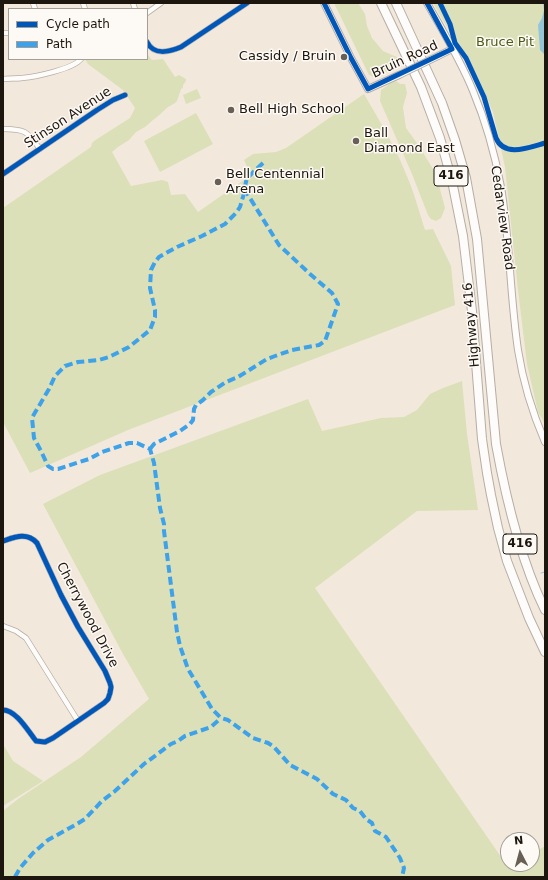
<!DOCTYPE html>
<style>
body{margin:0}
#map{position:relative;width:548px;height:880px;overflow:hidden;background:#f2e8db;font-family:"DejaVu Sans",sans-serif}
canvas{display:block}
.frame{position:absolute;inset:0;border:4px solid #1d160e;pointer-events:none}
.legend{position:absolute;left:8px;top:8px;width:140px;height:52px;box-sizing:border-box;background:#fdf9f4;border:1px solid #a39e98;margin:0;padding:5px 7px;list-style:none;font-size:12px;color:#1d160e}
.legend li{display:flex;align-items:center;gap:8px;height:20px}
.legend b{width:20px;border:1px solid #a39e98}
.north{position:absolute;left:500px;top:832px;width:40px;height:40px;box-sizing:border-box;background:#fdf9f4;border:1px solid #a39e98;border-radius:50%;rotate:354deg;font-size:11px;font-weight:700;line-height:16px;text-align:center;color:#1d160e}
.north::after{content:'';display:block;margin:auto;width:14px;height:18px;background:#686056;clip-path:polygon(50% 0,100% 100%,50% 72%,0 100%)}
</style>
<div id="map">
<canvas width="548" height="880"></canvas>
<div class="frame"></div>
<ul class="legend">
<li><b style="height:5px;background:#0057b8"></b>Cycle path</li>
<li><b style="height:5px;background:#3da2e9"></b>Path</li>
</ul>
<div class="north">N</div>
</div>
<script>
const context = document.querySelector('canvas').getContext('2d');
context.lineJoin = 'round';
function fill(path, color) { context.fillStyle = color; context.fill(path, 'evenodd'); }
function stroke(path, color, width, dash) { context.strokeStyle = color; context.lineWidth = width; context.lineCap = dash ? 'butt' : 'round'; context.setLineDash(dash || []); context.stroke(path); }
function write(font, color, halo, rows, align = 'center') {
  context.font = font + ' "DejaVu Sans",sans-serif'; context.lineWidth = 3; context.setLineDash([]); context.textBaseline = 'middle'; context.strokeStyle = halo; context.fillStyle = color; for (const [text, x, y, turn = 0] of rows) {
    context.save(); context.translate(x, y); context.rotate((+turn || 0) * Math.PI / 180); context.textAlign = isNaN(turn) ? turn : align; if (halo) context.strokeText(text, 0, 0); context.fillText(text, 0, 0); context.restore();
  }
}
fill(new Path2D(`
 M 334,3 L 358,3 L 365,14 L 367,26 L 372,38 L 383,51 L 399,58 L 400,61 L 399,65 L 393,69 L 375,77 L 369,75 Z
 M 433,3 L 545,3 L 545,424 L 538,412 L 527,364 L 518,290 L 505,167 L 493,112 L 467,55 L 456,41 L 454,36 L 451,34 Z
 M 147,54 L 152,60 L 163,59 L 175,77 L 179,75 L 186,79 L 186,81 L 183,85 L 183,88 L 181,89 L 177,101 L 175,103 L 168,107 L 157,117 L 153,120 L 145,127 L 136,132 L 129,140 L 118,147 L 112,152 L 131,186 L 162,180 L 168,182 L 171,195 L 185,194 L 198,212 L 251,175 L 244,160 L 253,154 L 276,152 L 286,148 L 364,94 C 379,120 395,146 406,174 C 414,192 419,211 425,230 L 433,229 L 451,266 L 455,305 L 128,430 L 30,473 L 3,422 L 3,208 L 91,147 L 92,143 L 94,141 L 130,118 L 135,108 L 123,90 L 88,64 L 85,59 L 147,59 Z
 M 396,81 L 400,84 L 405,84 L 407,93 L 403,107 L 406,128 L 419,146 L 436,174 L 445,208 L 441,218 L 436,221 L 431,219 L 428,215 L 412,174 L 380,101 L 381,90 L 391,83 Z
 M 197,89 L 201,98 L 186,104 L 183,95 Z
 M 196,113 L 213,144 L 160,172 L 144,141 Z
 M 462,381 L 467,434 L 478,510 L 417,511 L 315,588 L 508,867 L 514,864 L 532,864 L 532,854 L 545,846 L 545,877 L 3,877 L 3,811 L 18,799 L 81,757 L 149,699 L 123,654 L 43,504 L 100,475 L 308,399 L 322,431 L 381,418 L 404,417 L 417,410 L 430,394 L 443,388 Z
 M 3,744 L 13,761 L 43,781 L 3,806 Z`), '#dbe0b8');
fill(new Path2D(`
 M 543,3 L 545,3 L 545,55 L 540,50 L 538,25 L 542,18 L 544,10 Z`), '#94c6d8');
stroke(new Path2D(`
 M 541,573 L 545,572`), '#94c6d8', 1);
const street = new Path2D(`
 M 33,3 L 35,9
 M 83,3 L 85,9
 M 133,3 L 135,9
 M 147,13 L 161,3
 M 3,33 L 9,33
 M 147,42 C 154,56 169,52 181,47 L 247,3
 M 3,79 C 9,78 16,79 22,78 C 35,77 73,69 81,59
 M 3,129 C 25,129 27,131 40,149
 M 3,174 L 97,110 L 113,100 L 125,95
 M 3,541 C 15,537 27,532 37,543 L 61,595 L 78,627 L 105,671 L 110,683 L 111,687 L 110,693 L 108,699 L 104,703 L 53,738 L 45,742 L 36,741 C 28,731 16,710 3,710
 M 3,626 L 16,631 L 26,638 L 78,721`);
const secondary = new Path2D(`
 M 324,3 L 351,58 L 368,89 L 399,75
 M 427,3 C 443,31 461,61 473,91 C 486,122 495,155 501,187 C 510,241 510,296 518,350 C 523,382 532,412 545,442
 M 438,56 L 452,49`);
const highway = new Path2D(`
 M 381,3 L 421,87 L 440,138 L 452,181 L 463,236 L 472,311 L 482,439 L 487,473 L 491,495 L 498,528 L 507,561 L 529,618 L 545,652
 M 396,3 L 442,103 L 455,140 L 466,178 L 477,239 L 496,444 C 506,499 520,559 545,610`);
stroke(street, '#b6aea5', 6);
stroke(secondary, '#b6aea5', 8);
stroke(highway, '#b6aea5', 10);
stroke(street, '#fdfcfa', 4.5);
stroke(secondary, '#fdfcfa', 6);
stroke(highway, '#fdfcfa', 8);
const secondaryBridge = new Path2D(`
 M 399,75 L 438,56`);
stroke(secondaryBridge, '#b6aea5', 8, []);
stroke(secondaryBridge, '#fdfcfa', 6);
stroke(new Path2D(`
 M 263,163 L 247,178 L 245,186 L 245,190 L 240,207 L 236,213 L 225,224 L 202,236 L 177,247 L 159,257 L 155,262 L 151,270 L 150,288 L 155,310 L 155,317 L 150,330 L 129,347 L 109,357 L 99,360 L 78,362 L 65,366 L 55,376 L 49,389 L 33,416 L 32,418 L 34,438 L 41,451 L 48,466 L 53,469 L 58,469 L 89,459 L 102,452 L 129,443 L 137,443 L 150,449 L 154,463 L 160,508 L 164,524 L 164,531 L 177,632 L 180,646 L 188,669 L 212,709 L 221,718 L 228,720 L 253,738 L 268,743 L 274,747 L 290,765 L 317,779 L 333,794 L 346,800 L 353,808 L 360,811 L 366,819 L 372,823 L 375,831 L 386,837 L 400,858 L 404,868 L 402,877
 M 150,449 L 154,444 L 180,431 L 190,424 L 193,420 L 194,409 L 196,405 L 203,400 L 211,392 L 226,382 L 238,377 L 267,359 L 275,356 L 292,350 L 319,345 L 325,341 L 338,304 L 332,293 L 310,274 L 279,245 L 245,190
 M 15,877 L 20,868 L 33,853 L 48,840 L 77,824 L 85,819 L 102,801 L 115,791 L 144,764 L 171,744 L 178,741 L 185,736 L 211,727 L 221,718`), '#3da2e9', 4, [8, 4]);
stroke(new Path2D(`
 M 324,3 L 351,58 L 368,89 L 452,49 L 427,3
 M 440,3 L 450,24 L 455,43 L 466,58 L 484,97 L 496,138 C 504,158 530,147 545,143
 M 147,42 C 154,56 169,52 181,47 L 247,3
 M 3,174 L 97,110 L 113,100 L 125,95
 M 3,541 C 15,537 27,532 37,543 L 61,595 L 78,627 L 105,671 L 110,683 L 111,687 L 110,693 L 108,699 L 104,703 L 53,738 L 45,742 L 36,741 C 28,731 16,710 3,710`), '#0057b8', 5);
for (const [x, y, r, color] of [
 [344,57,4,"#686056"],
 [231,110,4,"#686056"],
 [356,141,4,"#686056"],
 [218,182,4,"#686056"]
]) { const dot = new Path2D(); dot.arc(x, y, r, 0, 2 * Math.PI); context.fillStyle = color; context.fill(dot); stroke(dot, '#fdf9f4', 1.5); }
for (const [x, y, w] of [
 [451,176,34],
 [520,544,34]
]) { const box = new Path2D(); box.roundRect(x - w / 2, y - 10, w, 20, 3); context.fillStyle = '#fdf9f4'; context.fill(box); stroke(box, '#1d160e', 1); }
write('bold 12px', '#1d160e', null, [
 ["416",451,176],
 ["416",520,544]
]);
write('13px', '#4e5c17', '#fdf9f4', [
 ["Bruce Pit",505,43]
]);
write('13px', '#1d160e', '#fdf9f4', [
 ["Cassidy / Bruin",336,57,"right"],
 ["Bell High School",239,110],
 ["Ball",364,134],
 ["Diamond East",364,149],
 ["Bell Centennial",226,175],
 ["Arena",226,190]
], 'left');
write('13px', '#1d160e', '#fdf9f4', [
 ["Bruin Road",405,60,-25],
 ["Stinson Avenue",68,118,-33],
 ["Cedarview Road",502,218,82],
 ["Highway 416",472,325,-95],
 ["Cherrywood Drive",87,615,62]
]);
</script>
